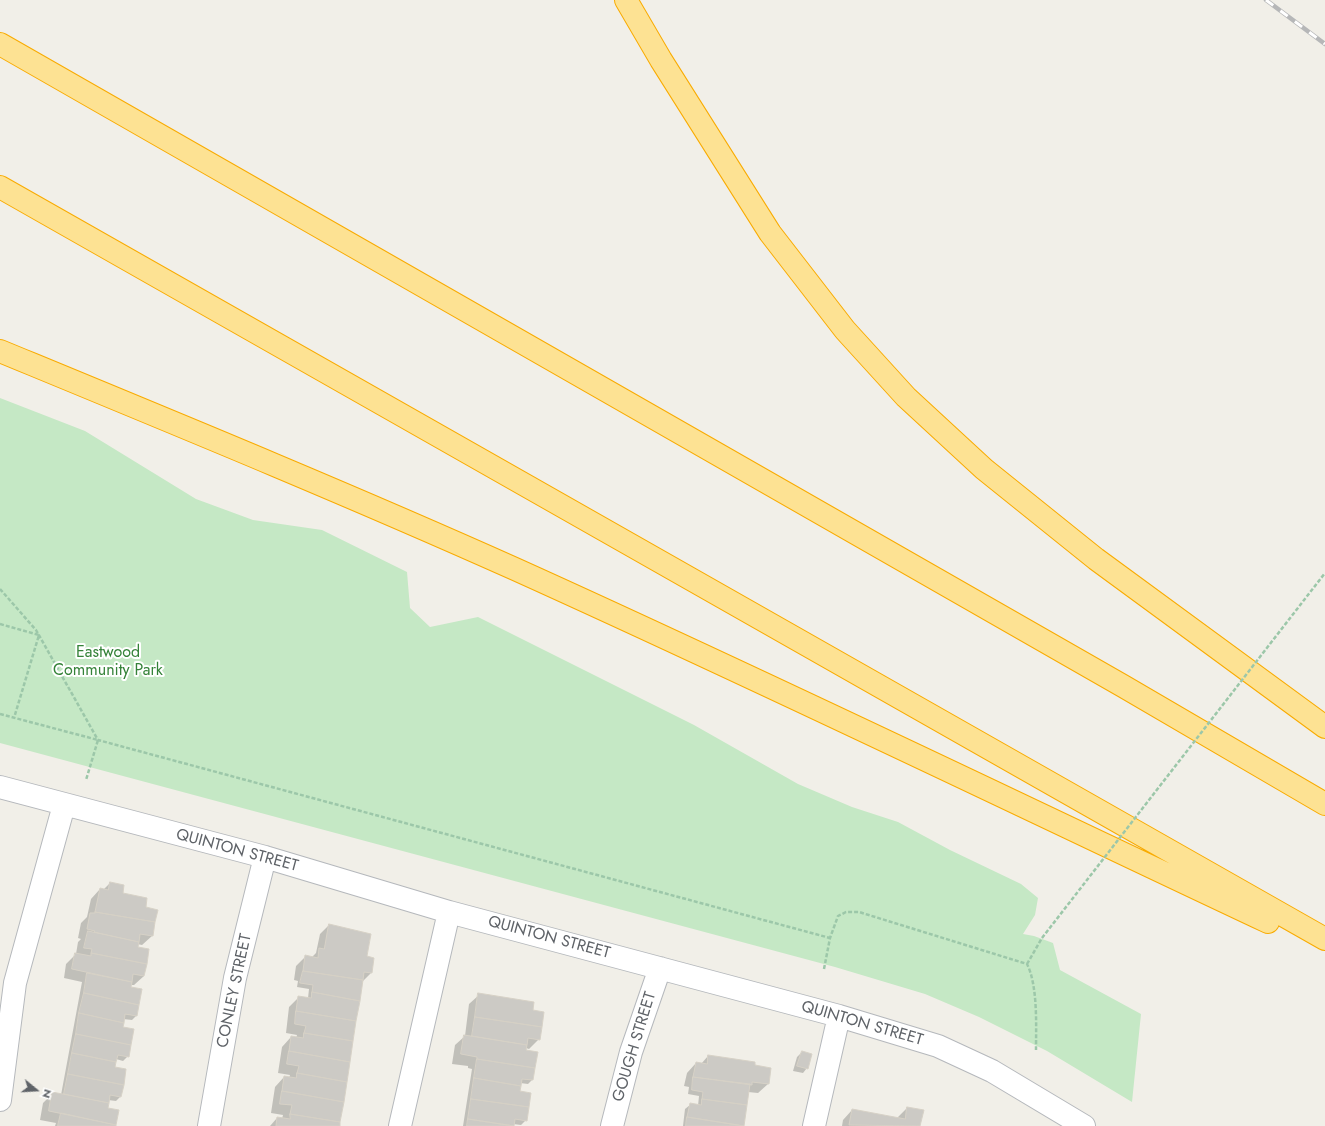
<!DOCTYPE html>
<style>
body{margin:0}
#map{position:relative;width:1325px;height:1126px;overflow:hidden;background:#f1efe8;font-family:Jost,sans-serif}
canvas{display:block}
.north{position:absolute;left:16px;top:1070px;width:40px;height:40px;-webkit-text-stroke:3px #fff;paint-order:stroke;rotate:108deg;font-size:11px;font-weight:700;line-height:16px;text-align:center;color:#5f6368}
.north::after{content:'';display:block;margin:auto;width:14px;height:18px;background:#5f6368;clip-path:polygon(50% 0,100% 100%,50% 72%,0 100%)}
</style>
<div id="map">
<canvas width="1325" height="1126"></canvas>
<div class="north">N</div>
</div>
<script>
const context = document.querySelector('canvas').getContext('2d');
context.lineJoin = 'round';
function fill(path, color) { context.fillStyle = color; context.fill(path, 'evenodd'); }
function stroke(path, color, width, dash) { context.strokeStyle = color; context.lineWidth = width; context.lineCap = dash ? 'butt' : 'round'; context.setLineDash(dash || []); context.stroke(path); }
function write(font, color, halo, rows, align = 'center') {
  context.font = font + ' Jost,sans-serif'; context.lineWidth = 4; context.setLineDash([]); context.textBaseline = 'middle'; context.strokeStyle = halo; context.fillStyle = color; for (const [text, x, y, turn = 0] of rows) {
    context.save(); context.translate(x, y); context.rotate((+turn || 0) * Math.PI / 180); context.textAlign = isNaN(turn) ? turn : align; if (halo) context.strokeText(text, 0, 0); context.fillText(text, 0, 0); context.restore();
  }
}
fill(new Path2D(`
 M 0,398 L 85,431 L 196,499 L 253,520 L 322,530 L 407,572 L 410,608 L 430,627 L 478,617 L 694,725 L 798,784 L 852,807 L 898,822 L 950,850 L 1021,884 L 1038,898 L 1035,915 L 1023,934 L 1034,936 L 1053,943 L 1060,970 L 1141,1014 L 1132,1102 L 1047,1051 L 979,1017 L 925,994 L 835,967 L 0,743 Z`), '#c5e8c5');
fill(new Path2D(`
 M 110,883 L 122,894 L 144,908 L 157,911 L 152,936 L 142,945 L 137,944 L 144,976 L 134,985 L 130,985 L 130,988 L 141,990 L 136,1016 L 132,1020 L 123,1019 L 122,1027 L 128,1056 L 123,1061 L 116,1059 L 114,1068 L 125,1070 L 120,1097 L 116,1101 L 108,1100 L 107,1109 L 115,1126 L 55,1126 L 56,1123 L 40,1120 L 43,1103 L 53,1093 L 61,1095 L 82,982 L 64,978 L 66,964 L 76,954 L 78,942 L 81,939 L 78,938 L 81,923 L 87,917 L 91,899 L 100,889 L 103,890 Z
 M 329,925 L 366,957 L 371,973 L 362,982 L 338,1126 L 270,1126 L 277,1118 L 282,1119 L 283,1115 L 271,1113 L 275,1087 L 284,1077 L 289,1078 L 290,1075 L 278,1073 L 282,1047 L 291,1037 L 296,1038 L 297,1035 L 286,1033 L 289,1007 L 299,997 L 308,998 L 309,989 L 297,987 L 298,981 L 294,980 L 296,966 L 305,957 L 311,958 L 316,953 L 320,934 Z
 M 479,995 L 532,1011 L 539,1039 L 529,1049 L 526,1048 L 532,1080 L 528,1084 L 520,1083 L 519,1092 L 526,1120 L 521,1125 L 513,1124 L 513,1126 L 463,1126 L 472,1069 L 468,1068 L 468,1066 L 452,1064 L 455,1045 L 465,1036 L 469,1004 Z
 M 802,1052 L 807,1068 L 803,1073 L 793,1071 L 797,1057 Z
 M 708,1056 L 770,1069 L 768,1084 L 758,1093 L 748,1092 L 743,1126 L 683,1126 L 685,1109 L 690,1105 L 698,1106 L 699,1096 L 688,1094 L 689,1087 L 684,1086 L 687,1073 L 696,1063 L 701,1064 Z
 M 907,1108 L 922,1111 L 919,1126 L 842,1126 L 843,1120 L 852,1110 L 897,1118 Z`), '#0003');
const building = new Path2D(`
 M 110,882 L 124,885 L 123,893 L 147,898 L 146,907 L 158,910 L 155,922 L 95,912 L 100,888 L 108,890 Z
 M 95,912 L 155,922 L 153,936 L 140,934 L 139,942 L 94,932 L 95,931 L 87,929 L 90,913 L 95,913 Z
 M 329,924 L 371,934 L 367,956 L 374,958 L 372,973 L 364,972 L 363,980 L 303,971 L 305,955 L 318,958 L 319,948 L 324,949 Z
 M 88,931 L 139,942 L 138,947 L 149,949 L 147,964 L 91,953 L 92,949 L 84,948 Z
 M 75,953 L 91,956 L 91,953 L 147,964 L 144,976 L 133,974 L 132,982 L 72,969 Z
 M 303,971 L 363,980 L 360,1001 L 312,992 L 313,985 L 300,983 Z
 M 87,973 L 132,982 L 131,987 L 142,989 L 139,1005 L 84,993 Z
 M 312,992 L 360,1001 L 356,1021 L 296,1011 L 298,996 L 311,998 Z
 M 84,993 L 139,1005 L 137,1016 L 125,1014 L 124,1023 L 79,1013 Z
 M 478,993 L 534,1002 L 533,1010 L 544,1012 L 542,1027 L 475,1017 Z
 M 296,1011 L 356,1021 L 353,1041 L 304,1033 L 306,1026 L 295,1024 Z
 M 79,1013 L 124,1023 L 123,1027 L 134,1029 L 131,1045 L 76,1034 Z
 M 475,1017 L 542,1027 L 540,1040 L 528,1038 L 527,1045 L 472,1036 Z
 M 304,1033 L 353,1041 L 350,1062 L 289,1051 L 291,1036 L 303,1038 Z
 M 76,1034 L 131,1045 L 129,1057 L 118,1055 L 116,1062 L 72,1053 Z
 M 464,1035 L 527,1045 L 526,1050 L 538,1052 L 535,1068 L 477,1059 L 477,1057 L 461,1054 Z
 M 289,1051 L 350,1062 L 347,1082 L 297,1073 L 299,1066 L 287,1064 Z
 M 802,1051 L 812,1054 L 808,1069 L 797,1066 Z
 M 72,1053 L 116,1062 L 115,1067 L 126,1069 L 124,1085 L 68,1074 Z
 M 708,1055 L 755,1062 L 755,1065 L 771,1068 L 769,1084 L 752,1082 L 752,1085 L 693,1077 L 696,1062 L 707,1064 Z
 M 477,1059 L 535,1068 L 533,1080 L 522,1079 L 521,1086 L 474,1078 Z
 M 297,1073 L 347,1082 L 344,1102 L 282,1091 L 284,1076 L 296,1078 Z
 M 68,1074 L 124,1085 L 121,1097 L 110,1095 L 109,1103 L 64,1094 Z
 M 693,1077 L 750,1084 L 747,1105 L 702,1099 L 703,1092 L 692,1090 Z
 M 474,1078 L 521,1086 L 520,1091 L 531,1093 L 529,1107 L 471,1099 Z
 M 282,1091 L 344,1102 L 340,1122 L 290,1114 L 292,1105 L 280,1104 Z
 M 52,1092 L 109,1103 L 108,1108 L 119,1110 L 116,1125 L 49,1111 Z
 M 471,1099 L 529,1107 L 527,1121 L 515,1119 L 514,1126 L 468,1119 Z
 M 702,1099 L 747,1105 L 744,1126 L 687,1117 L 690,1103 L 701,1105 Z
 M 907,1107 L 924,1110 L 920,1126 L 849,1125 L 852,1109 L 905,1119 Z
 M 61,1113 L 116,1125 L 116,1126 L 58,1126 Z
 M 290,1114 L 340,1122 L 340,1126 L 276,1126 L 277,1117 L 290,1119 Z
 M 687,1117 L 744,1126 L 686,1126 Z
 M 468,1119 L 514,1126 L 467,1126 Z`);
fill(building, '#cccac5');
stroke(building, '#d6d1c6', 1);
const minor = new Path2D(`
 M 0,787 L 265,857 L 449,912 L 839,1016 L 938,1046 L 992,1071 L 1084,1126
 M 0,1100 L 15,983 L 64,805
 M 209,1126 L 235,978 L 265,857
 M 400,1126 L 449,912
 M 612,1126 L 631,1052 L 660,968
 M 814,1126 L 839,1016`);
const highway = new Path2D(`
 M 626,0 L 661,60 L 770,233 L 845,330 L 906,397 L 984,469 L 1096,559 L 1325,727
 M 0,44 L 1123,686 L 1325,804
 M 0,187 L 1325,939
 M 0,351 C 172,422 345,493 515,569 C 768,683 1017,804 1268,922`);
stroke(minor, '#b5b8bc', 24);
stroke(highway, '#f9ab00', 24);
stroke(new Path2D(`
 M 0,589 L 36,630 L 98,740 L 830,938
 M 0,624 L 39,635 L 14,718
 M 0,714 L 98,740 L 86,780
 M 1027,964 L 1042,938
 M 824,969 L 830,938 L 838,916 L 846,912 L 859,912 L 1027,964 C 1038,986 1036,1026 1036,1050`), '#9cc7a9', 2.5, [4, 2]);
stroke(minor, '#fff', 22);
stroke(highway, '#fde293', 22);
const rail = new Path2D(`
 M 1266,0 L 1325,44`);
stroke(rail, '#b6b7b8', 4.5);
stroke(rail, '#fff', 3, [9]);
stroke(new Path2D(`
 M 1042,938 L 1325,573`), '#9cc7a9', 2.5, [4, 2]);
write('16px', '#348238', '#fff', [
 ["Eastwood",108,653],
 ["Community Park",108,671]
]);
write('16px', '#5f6368', '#fff', [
 ["QUINTON STREET",237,851,15],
 ["QUINTON STREET",549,938,15],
 ["CONLEY STREET",235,991,-78],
 ["QUINTON STREET",862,1024,16],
 ["GOUGH STREET",635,1047,-73]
]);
</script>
